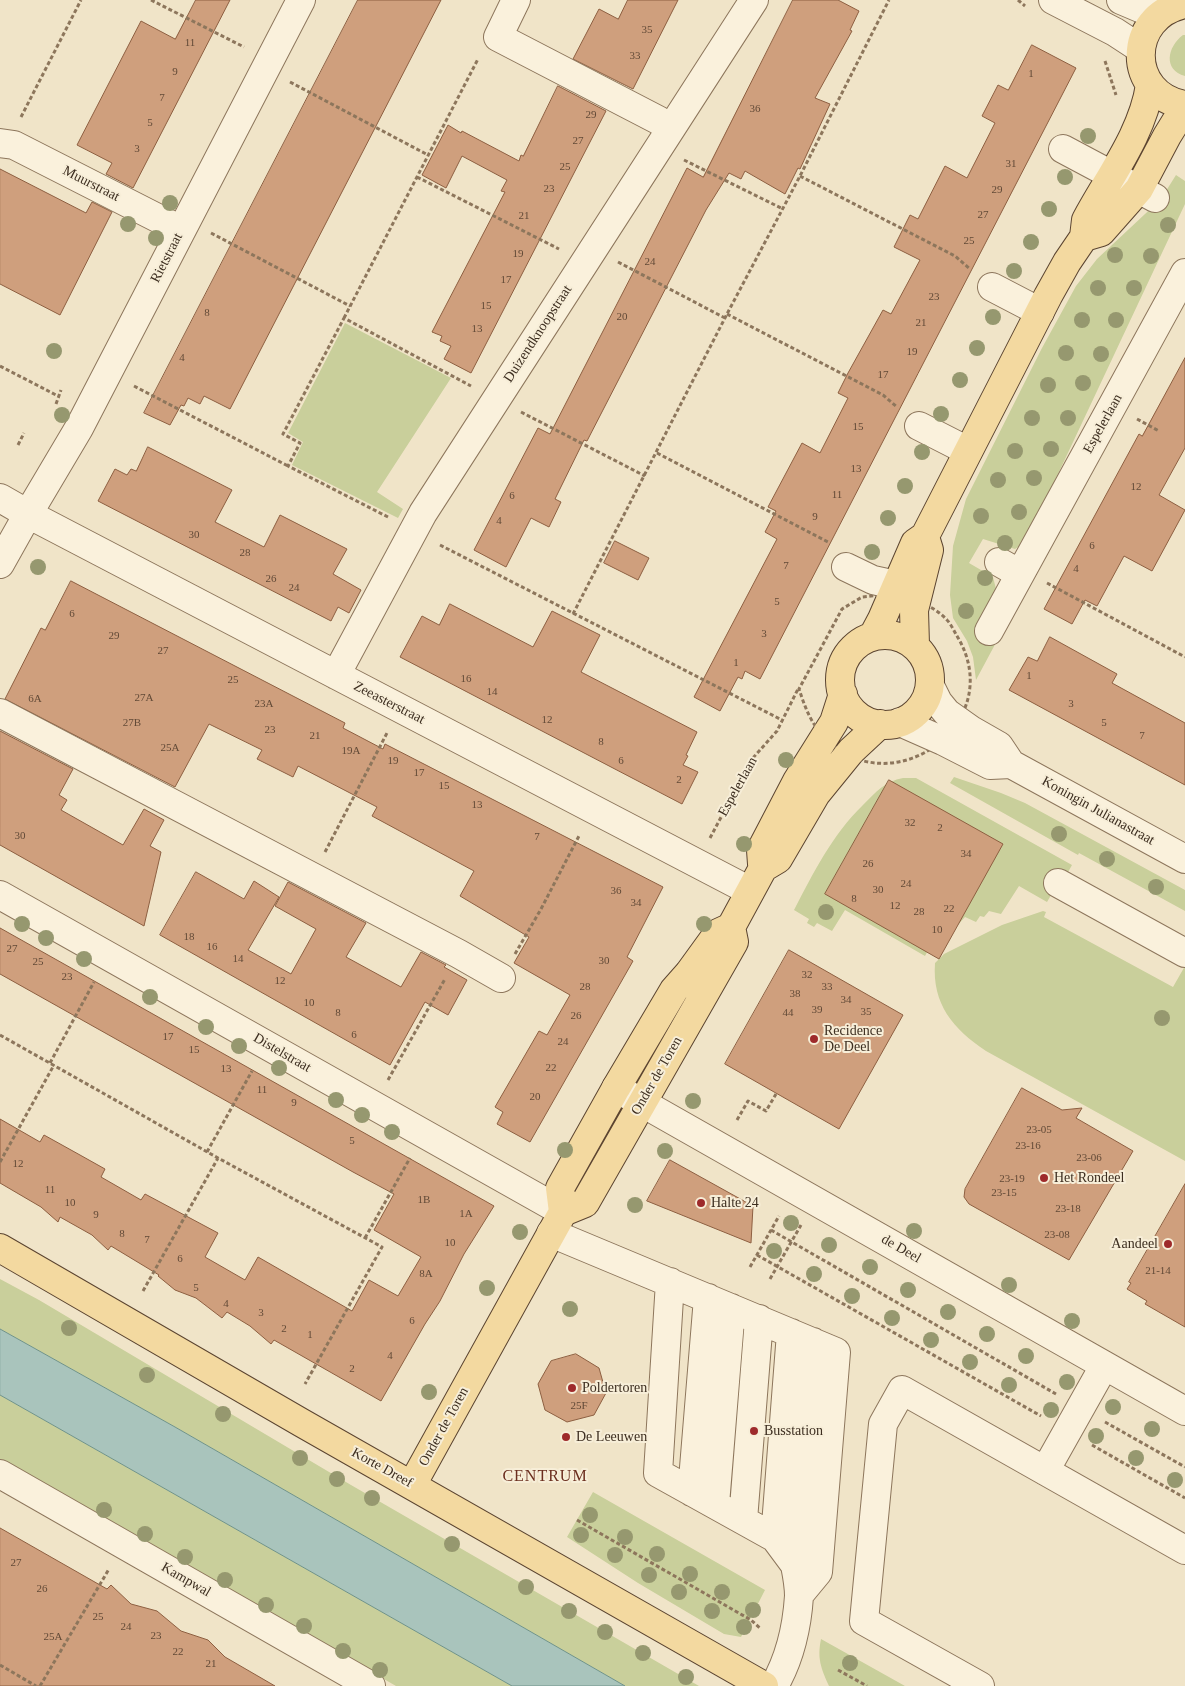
<!DOCTYPE html>
<style>
body{margin:0}
canvas{display:block;background:#f0e4c8}
</style>
<canvas width="1185" height="1686"></canvas>
<script>
const context = document.querySelector('canvas').getContext('2d');
context.lineJoin = 'round';
function fill(path, color) { context.fillStyle = color; context.fill(path, 'evenodd'); }
function stroke(path, color, width, dash) { context.strokeStyle = color; context.lineWidth = width; context.lineCap = dash ? 'butt' : 'round'; context.setLineDash(dash || []); context.stroke(path); }
function write(font, color, halo, rows, align = 'center') {
  context.font = font + ' Georgia,serif'; context.lineWidth = 4; context.setLineDash([]); context.textBaseline = 'middle'; context.strokeStyle = halo; context.fillStyle = color; for (const [text, x, y, turn = 0] of rows) {
    context.save(); context.translate(x, y); context.rotate((+turn || 0) * Math.PI / 180); context.textAlign = isNaN(turn) ? turn : align; if (halo) context.strokeText(text, 0, 0); context.fillText(text, 0, 0); context.restore();
  }
}
fill(new Path2D(`
 M 1183,35 L 1185,35 L 1185,76 C 1163,70 1167,47 1183,35 Z
 M 1176,175 L 1185,181 L 1185,204 L 1026,542 L 1015,549 L 983,539 L 969,563 L 993,577 L 997,593 L 999,637 L 976,680 L 973,657 L 967,641 L 953,618 L 950,595 L 953,546 L 966,499 L 1042,348 L 1076,286 L 1097,259 L 1161,199 Z
 M 345,323 L 451,378 L 377,492 L 403,509 L 398,518 L 292,465 L 303,442 L 288,433 Z
 M 954,777 L 1001,793 L 1025,803 L 1185,890 L 1185,911 L 1079,853 L 1078,855 L 950,783 Z
 M 903,778 L 916,778 L 1072,865 L 1067,874 L 1064,873 L 1047,902 L 1019,886 L 1001,914 L 989,911 L 984,917 L 980,916 L 976,922 L 965,917 L 957,926 L 940,928 L 925,956 L 845,910 L 832,931 L 817,923 L 814,927 L 807,923 L 809,919 L 794,910 C 814,872 832,835 863,805 C 876,792 885,781 903,778 Z
 M 1043,911 L 1046,912 L 1044,917 L 1173,987 L 1185,966 L 1185,1161 L 986,1051 C 953,1029 932,1004 935,963 L 944,954 L 1002,925 Z
 M 0,1279 L 39,1300 L 351,1485 L 699,1686 L 625,1686 L 175,1427 L 0,1329 Z
 M 0,1395 L 512,1686 L 396,1686 L 0,1459 Z
 M 593,1492 L 765,1590 L 741,1637 L 724,1634 L 638,1583 L 567,1537 Z
 M 821,1639 L 905,1686 L 829,1686 C 821,1668 817,1659 821,1639 Z`), '#c9cf9b');
const water = new Path2D(`
 M 0,1329 L 175,1427 L 625,1686 L 512,1686 L 0,1395 Z`);
fill(water, '#a9c4bc');
stroke(water, '#6f938a', 1);
const building = new Path2D(`
 M 196,0 L 230,0 L 133,188 L 106,174 L 112,163 L 77,145 L 141,21 L 175,39 Z
 M 358,0 L 441,0 L 230,409 L 204,396 L 200,404 L 188,398 L 184,406 L 181,405 L 170,425 L 144,413 Z
 M 628,0 L 678,0 L 633,89 L 573,59 L 599,9 L 618,19 Z
 M 793,0 L 838,0 L 859,11 L 850,30 L 852,31 L 815,98 L 830,104 L 800,169 L 798,168 L 785,194 L 745,171 L 741,179 L 729,173 L 706,210 L 587,441 L 584,440 L 555,499 L 561,502 L 549,527 L 531,518 L 506,567 L 474,550 L 538,428 L 550,434 L 687,168 L 703,177 Z
 M 1032,45 L 1076,68 L 760,679 L 745,671 L 742,679 L 738,677 L 720,711 L 694,697 L 777,539 L 765,532 L 776,511 L 768,507 L 802,443 L 820,453 L 848,398 L 838,393 L 848,373 L 883,310 L 891,314 L 920,260 L 894,247 L 910,215 L 918,219 L 945,166 L 967,178 L 995,123 L 982,116 L 998,85 L 1008,90 Z
 M 558,86 L 606,111 L 471,373 L 444,359 L 451,346 L 440,341 L 442,336 L 432,332 L 505,192 L 501,191 L 507,180 L 462,156 L 446,188 L 422,175 L 448,125 L 461,133 L 462,131 L 519,161 L 521,155 L 523,156 Z
 M 0,169 L 86,213 L 92,202 L 112,212 L 60,315 L 0,284 Z
 M 1185,358 L 1185,448 L 1159,495 L 1185,510 L 1152,571 L 1124,556 L 1097,606 L 1085,600 L 1072,624 L 1044,609 L 1139,434 L 1142,436 Z
 M 148,447 L 232,490 L 215,522 L 264,547 L 280,515 L 347,549 L 333,574 L 361,590 L 349,613 L 338,607 L 331,621 L 98,501 L 115,469 L 127,475 L 131,469 L 136,471 Z
 M 615,541 L 649,558 L 638,580 L 604,563 Z
 M 71,581 L 345,723 L 343,728 L 383,749 L 385,744 L 663,887 L 627,957 L 633,961 L 530,1142 L 497,1124 L 503,1112 L 495,1107 L 539,1031 L 547,1035 L 570,995 L 514,963 L 529,937 L 460,896 L 474,871 L 372,816 L 377,807 L 298,766 L 293,777 L 257,759 L 262,750 L 209,724 L 175,787 L 5,699 L 41,628 L 45,630 Z
 M 450,604 L 533,647 L 552,611 L 600,635 L 581,672 L 697,732 L 686,755 L 688,756 L 683,765 L 698,772 L 682,804 L 400,657 L 422,616 L 439,625 Z
 M 1050,637 L 1117,674 L 1112,683 L 1185,723 L 1185,785 L 1009,690 L 1028,657 L 1037,661 Z
 M 0,731 L 73,769 L 59,795 L 67,800 L 61,810 L 123,845 L 144,809 L 164,820 L 150,846 L 161,852 L 144,926 L 0,845 Z
 M 889,780 L 1003,844 L 939,959 L 825,894 Z
 M 196,872 L 244,899 L 254,881 L 279,897 L 248,950 L 291,974 L 316,929 L 275,906 L 288,882 L 366,923 L 346,957 L 401,987 L 421,952 L 446,965 L 444,967 L 467,980 L 448,1015 L 425,1002 L 390,1065 L 160,935 Z
 M 0,928 L 494,1206 L 464,1254 L 440,1301 L 425,1324 L 381,1401 L 274,1340 L 271,1344 L 250,1326 L 227,1312 L 222,1318 L 196,1298 L 175,1290 L 158,1276 L 159,1275 L 111,1246 L 108,1250 L 92,1235 L 60,1217 L 58,1222 L 41,1207 L 0,1183 L 0,1119 L 40,1142 L 44,1135 L 80,1155 L 105,1169 L 101,1177 L 141,1200 L 145,1194 L 218,1233 L 205,1257 L 245,1280 L 258,1257 L 352,1311 L 369,1280 L 398,1296 L 421,1257 L 374,1230 L 394,1194 L 353,1172 L 0,974 Z
 M 789,950 L 903,1015 L 839,1129 L 725,1064 Z
 M 1022,1088 L 1062,1110 L 1082,1108 L 1076,1118 L 1133,1151 L 1069,1260 L 969,1204 L 964,1197 L 965,1189 Z
 M 670,1160 L 753,1206 L 751,1243 L 647,1201 Z
 M 1185,1184 L 1185,1327 L 1145,1304 L 1147,1301 L 1127,1289 L 1131,1283 L 1129,1282 Z
 M 576,1354 L 599,1368 L 606,1393 L 594,1415 L 567,1422 L 545,1410 L 538,1384 L 551,1361 Z
 M 0,1528 L 107,1589 L 111,1585 L 131,1604 L 157,1611 L 181,1631 L 208,1640 L 225,1657 L 275,1686 L 0,1686 Z`);
fill(building, '#cf9f7d');
stroke(building, '#8d5f41', 1);
const minor = new Path2D(`
 M 301,0 L 79,428 L 28,514 L 750,891
 M 516,0 L 498,37 L 658,120 L 671,128
 M 1053,0 L 1115,32 L 1141,49
 M 1121,0 L 1147,11 L 1161,13
 M 0,143 L 14,145 L 181,230
 M 1063,149 L 1155,198
 M 992,287 L 1040,312
 M 919,426 L 968,451
 M 0,498 L 28,514 L 0,564
 M 999,562 L 1020,574
 M 846,567 L 873,580 L 896,585
 M 989,631 L 1185,273
 M 336,675 L 423,513 L 754,0
 M 930,686 L 938,702 L 947,713 L 971,730 L 999,746 L 1011,764 L 1185,859
 M 0,713 L 459,954 L 501,978
 M 900,722 L 943,741 L 990,765 L 1011,764
 M 1058,883 L 1185,953
 M 0,895 L 563,1212
 M 616,1088 L 1185,1411
 M 551,1233 L 836,1352 L 818,1572 L 799,1595
 M 670,1282 L 658,1473 L 775,1538 L 795,1565
 M 1045,1471 L 1104,1366
 M 0,1474 L 371,1686
 M 692,1492 L 708,1298
 M 715,1504 L 731,1308
 M 743,1520 L 759,1319
 M 775,1538 L 791,1333
 M 774,1686 C 789,1660 797,1627 799,1596 C 799,1586 797,1575 795,1565 L 813,1342
 M 980,1686 L 864,1621 L 883,1424 L 902,1390 L 1185,1550`);
const major = new Path2D(`
 M 1185,4 C 1126,16 1126,95 1185,105
 M 1084,237 L 1101,232 L 1139,189 L 1167,136 L 1178,118 L 1185,111
 M840 680a45 45 0 1 1 90 0a45 45 0 1 1-90 0Z
 M 873,636 L 882,619 L 915,543 L 925,536 L 1048,296 L 1067,262 L 1084,237 L 1086,220 C 1109,177 1143,133 1150,85
 M 915,645 L 914,610 L 929,550 L 925,537
 M 762,864 L 761,850 L 797,781 L 834,722 L 843,694
 M 563,1212 L 585,1203 L 734,942 L 731,927
 M 0,1248 L 302,1423 L 764,1686
 M 412,1485 L 563,1212 L 560,1188 L 616,1088 L 674,990 L 689,973 L 718,933 L 731,927 L 763,868 L 778,859 L 816,794 L 851,751 L 880,724`);
stroke(minor, '#8d765c', 30);
stroke(major, '#5b4430', 30);
stroke(new Path2D(`
 M 151,0 L 244,47
 M 1018,0 L 1025,6
 M 1105,61 L 1116,95
 M 290,82 L 428,155
 M 21,117 L 81,0
 M 684,160 L 783,209
 M 800,176 L 955,256 L 970,269
 M 417,177 L 559,249
 M 211,233 L 350,306
 M 618,262 L 725,318
 M 727,314 L 883,395 L 897,407
 M 344,318 L 478,59
 M 0,366 L 58,396
 M 134,386 L 288,466
 M 56,404 L 61,390
 M 521,412 L 645,476
 M 1137,419 L 1159,431
 M 18,445 L 24,433
 M 657,453 L 830,543
 M 388,517 L 288,466 L 300,443 L 283,434 L 344,318 L 471,386
 M 440,545 L 782,720
 M 1047,583 L 1185,657
 M 881,595 C 903,596 931,602 947,620 C 951,624 954,631 957,636 C 1013,728 877,817 814,724 C 807,713 803,701 799,689 L 842,609 L 862,597 Z
 M 573,614 L 727,314 L 800,176 L 889,0
 M 710,838 L 752,759 L 777,731 L 798,689
 M 325,852 L 387,733
 M 515,954 L 541,909 L 580,834
 M 0,1035 L 218,1158 L 382,1247 L 305,1384
 M 50,1063 L 94,982
 M 388,1080 L 445,979
 M 737,1120 L 748,1101 L 766,1111 L 776,1094
 M 207,1152 L 252,1071
 M 0,1162 L 54,1065
 M 771,1230 L 1056,1394
 M 365,1238 L 410,1158
 M 757,1255 L 1041,1416
 M 750,1267 L 779,1216
 M 770,1279 L 801,1225
 M 143,1291 L 218,1158
 M 1105,1422 L 1185,1467
 M 1092,1445 L 1185,1498
 M 577,1520 L 751,1620 L 761,1629
 M 0,1665 L 36,1686
 M 838,1670 L 867,1686
 M 40,1686 L 109,1569`), '#8d765c', 3, [4, 2.5]);
stroke(minor, '#faf1dc', 28);
stroke(major, '#f3d9a0', 28);
context.fillStyle = '#96986f';
for (const [x, y] of [
 [1088,136],
 [1065,177],
 [170,203],
 [1049,209],
 [128,224],
 [1168,225],
 [156,238],
 [1031,242],
 [1115,255],
 [1151,256],
 [1014,271],
 [1098,288],
 [1134,288],
 [993,317],
 [1082,320],
 [1116,320],
 [977,348],
 [54,351],
 [1066,353],
 [1101,354],
 [960,380],
 [1083,383],
 [1048,385],
 [941,414],
 [62,415],
 [1032,418],
 [1068,418],
 [1051,449],
 [1015,451],
 [922,452],
 [1034,478],
 [998,480],
 [905,486],
 [1019,512],
 [981,516],
 [888,518],
 [1005,543],
 [872,552],
 [38,567],
 [985,578],
 [966,611],
 [786,760],
 [1059,834],
 [744,844],
 [1107,859],
 [1156,887],
 [826,912],
 [22,924],
 [704,924],
 [46,938],
 [84,959],
 [150,997],
 [1162,1018],
 [206,1027],
 [239,1046],
 [279,1068],
 [336,1100],
 [693,1101],
 [362,1115],
 [392,1132],
 [565,1150],
 [665,1151],
 [635,1205],
 [791,1223],
 [914,1231],
 [520,1232],
 [829,1245],
 [774,1251],
 [870,1267],
 [814,1274],
 [1009,1285],
 [487,1288],
 [908,1290],
 [852,1296],
 [570,1309],
 [948,1312],
 [892,1318],
 [1072,1321],
 [69,1328],
 [987,1334],
 [931,1340],
 [1026,1356],
 [970,1362],
 [147,1375],
 [1067,1382],
 [1009,1385],
 [429,1392],
 [1113,1407],
 [1051,1410],
 [223,1414],
 [1152,1429],
 [1096,1436],
 [300,1458],
 [1136,1458],
 [337,1479],
 [1175,1480],
 [372,1498],
 [104,1510],
 [590,1515],
 [145,1534],
 [581,1535],
 [625,1537],
 [452,1544],
 [657,1554],
 [615,1555],
 [185,1557],
 [690,1574],
 [649,1575],
 [225,1580],
 [526,1587],
 [679,1592],
 [722,1592],
 [266,1605],
 [753,1610],
 [569,1611],
 [712,1611],
 [304,1626],
 [744,1627],
 [605,1632],
 [343,1651],
 [643,1653],
 [850,1663],
 [380,1670],
 [686,1677]
]) { context.beginPath(); context.arc(x, y, 8, 0, 2 * Math.PI); context.fill(); }
for (const [x, y, r, color] of [
 [814,1039,5,"#9e2a2b"],
 [1044,1178,5,"#9e2a2b"],
 [701,1203,5,"#9e2a2b"],
 [1168,1244,5,"#9e2a2b"],
 [572,1388,5,"#9e2a2b"],
 [754,1431,5,"#9e2a2b"],
 [566,1437,5,"#9e2a2b"]
]) { const dot = new Path2D(); dot.arc(x, y, r, 0, 2 * Math.PI); context.fillStyle = color; context.fill(dot); stroke(dot, '#f7eed8', 2); }
write('11px', '#624a37', null, [
 ["35",647,30],
 ["11",190,43],
 ["33",635,56],
 ["9",175,72],
 ["1",1031,74],
 ["7",162,98],
 ["36",755,109],
 ["29",591,115],
 ["5",150,123],
 ["27",578,141],
 ["3",137,149],
 ["31",1011,164],
 ["25",565,167],
 ["23",549,189],
 ["29",997,190],
 ["27",983,215],
 ["21",524,216],
 ["25",969,241],
 ["19",518,254],
 ["24",650,262],
 ["17",506,280],
 ["23",934,297],
 ["15",486,306],
 ["8",207,313],
 ["20",622,317],
 ["21",921,323],
 ["13",477,329],
 ["19",912,352],
 ["4",182,358],
 ["17",883,375],
 ["15",858,427],
 ["13",856,469],
 ["12",1136,487],
 ["11",837,495],
 ["6",512,496],
 ["9",815,517],
 ["4",499,521],
 ["30",194,535],
 ["6",1092,546],
 ["28",245,553],
 ["7",786,566],
 ["4",1076,569],
 ["26",271,579],
 ["24",294,588],
 ["5",777,602],
 ["6",72,614],
 ["3",764,634],
 ["29",114,636],
 ["27",163,651],
 ["1",736,663],
 ["1",1029,676],
 ["16",466,679],
 ["25",233,680],
 ["14",492,692],
 ["27A",144,698],
 ["6A",35,699],
 ["23A",264,704],
 ["3",1071,704],
 ["12",547,720],
 ["27B",132,723],
 ["5",1104,723],
 ["23",270,730],
 ["21",315,736],
 ["7",1142,736],
 ["8",601,742],
 ["25A",170,748],
 ["19A",351,751],
 ["19",393,761],
 ["6",621,761],
 ["17",419,773],
 ["2",679,780],
 ["15",444,786],
 ["13",477,805],
 ["32",910,823],
 ["2",940,828],
 ["30",20,836],
 ["7",537,837],
 ["34",966,854],
 ["26",868,864],
 ["24",906,884],
 ["30",878,890],
 ["36",616,891],
 ["8",854,899],
 ["34",636,903],
 ["12",895,906],
 ["22",949,909],
 ["28",919,912],
 ["10",937,930],
 ["18",189,937],
 ["16",212,947],
 ["27",12,949],
 ["14",238,959],
 ["30",604,961],
 ["25",38,962],
 ["32",807,975],
 ["23",67,977],
 ["12",280,981],
 ["28",585,987],
 ["33",827,987],
 ["38",795,994],
 ["34",846,1000],
 ["10",309,1003],
 ["39",817,1010],
 ["35",866,1012],
 ["8",338,1013],
 ["44",788,1013],
 ["26",576,1016],
 ["6",354,1035],
 ["17",168,1037],
 ["24",563,1042],
 ["15",194,1050],
 ["22",551,1068],
 ["13",226,1069],
 ["11",262,1090],
 ["20",535,1097],
 ["9",294,1103],
 ["23-05",1039,1130],
 ["5",352,1141],
 ["23-16",1028,1146],
 ["23-06",1089,1158],
 ["12",18,1164],
 ["23-19",1012,1179],
 ["11",50,1190],
 ["23-15",1004,1193],
 ["1B",424,1200],
 ["10",70,1203],
 ["23-18",1068,1209],
 ["1A",466,1214],
 ["9",96,1215],
 ["8",122,1234],
 ["23-08",1057,1235],
 ["7",147,1240],
 ["10",450,1243],
 ["6",180,1259],
 ["21-14",1158,1271],
 ["8A",426,1274],
 ["5",196,1288],
 ["4",226,1304],
 ["3",261,1313],
 ["6",412,1321],
 ["2",284,1329],
 ["1",310,1335],
 ["4",390,1356],
 ["2",352,1369],
 ["25F",579,1406],
 ["27",16,1563],
 ["26",42,1589],
 ["25",98,1617],
 ["24",126,1627],
 ["23",156,1636],
 ["25A",53,1637],
 ["22",178,1652],
 ["21",211,1664]
]);
write('14px', '#3d2e20', '#f7eed8', [
 ["Muurstraat",91,184,27],
 ["Rietstraat",167,258,-63],
 ["Duizendknoopstraat",538,334,-57],
 ["Espelerlaan",1103,424,-61],
 ["Zeeasterstraat",389,703,27],
 ["Espelerlaan",738,787,-61],
 ["Koningin Julianastraat",1098,811,29],
 ["Distelstraat",282,1053,30],
 ["Onder de Toren",657,1076,-60],
 ["de Deel",901,1249,30],
 ["Onder de Toren",444,1427,-61],
 ["Korte Dreef",382,1468,29],
 ["Kampwal",186,1580,30]
]);
write('14px', '#3d2e20', '#f7eed8', [
 ["Recidence",824,1031],
 ["De Deel",824,1047],
 ["Het Rondeel",1054,1178],
 ["Halte 24",711,1203],
 ["Aandeel",1158,1244,"right"],
 ["Poldertoren",582,1388],
 ["Busstation",764,1431],
 ["De Leeuwen",576,1437]
], 'left');
context.letterSpacing = '1px';
write('16px', '#6b2e1e', '#f7eed8', [
 ["CENTRUM",545,1477]
]);
context.letterSpacing = '0px';
</script>
